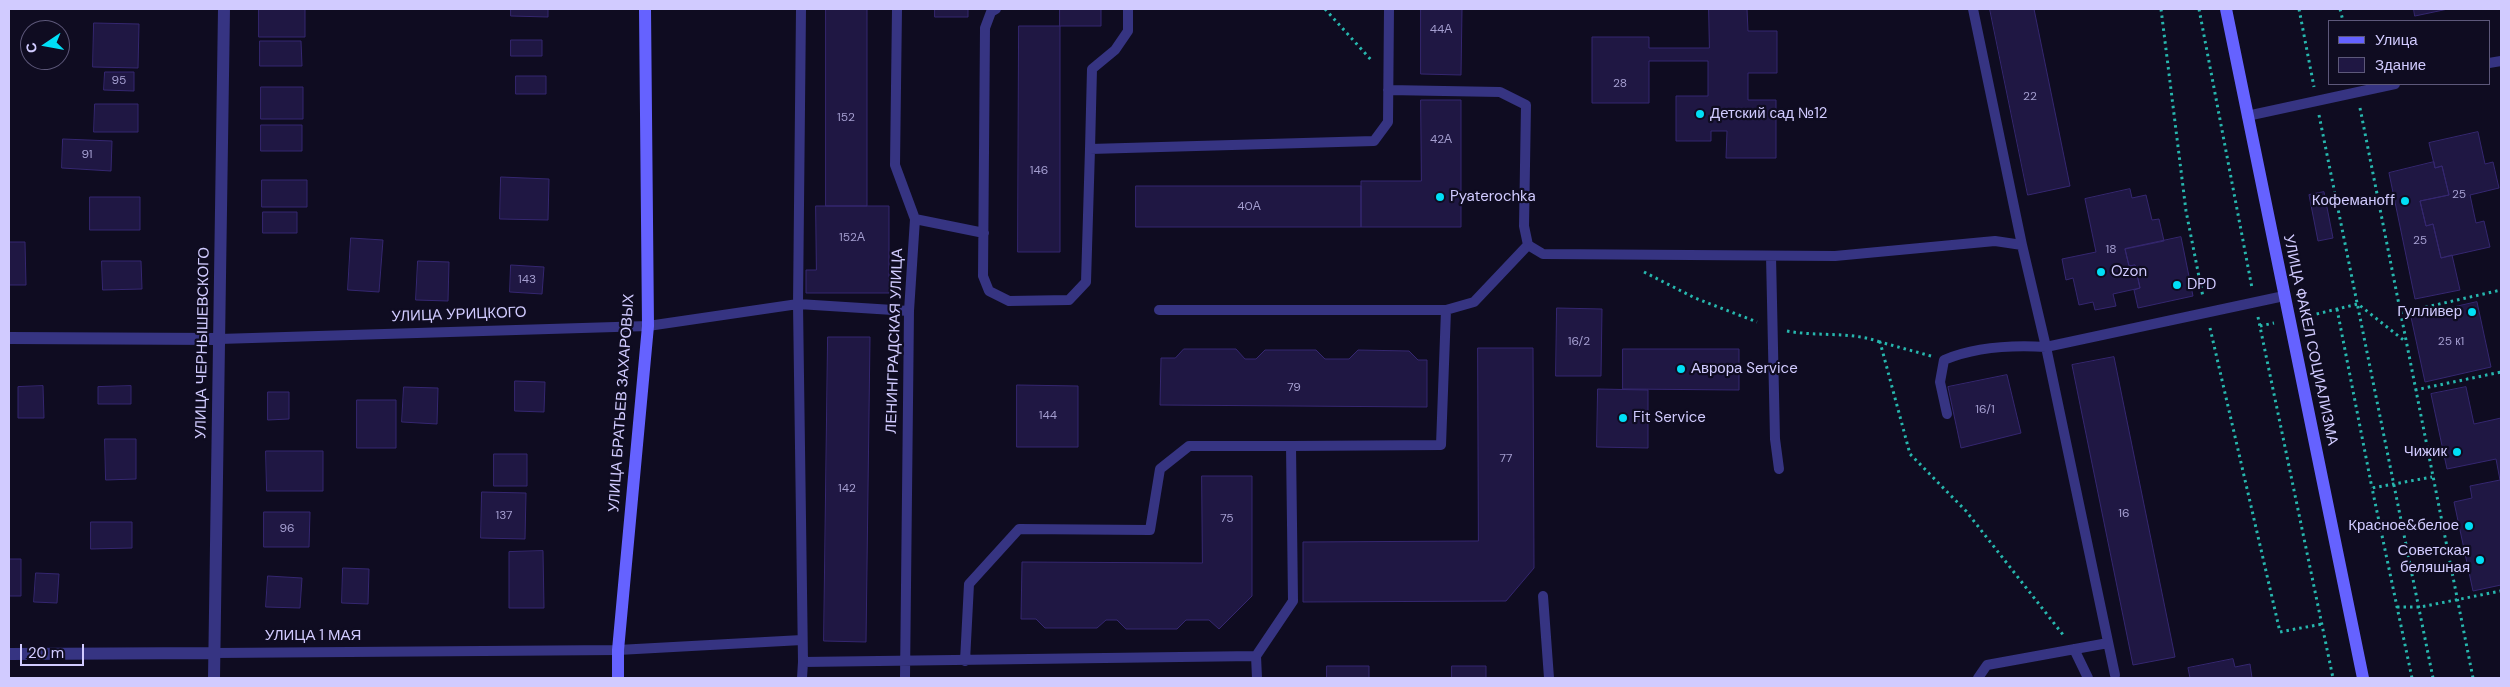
<!DOCTYPE html>
<meta charset="utf-8">
<style>
body{margin:0}
#map{position:relative;width:2510px;height:687px;overflow:hidden;background:#0f0c21;font-family:"DM Sans",sans-serif}
canvas{display:block}
.frame{position:absolute;inset:0;border:10px solid #d1cbff;pointer-events:none}
.legend{position:absolute;left:2328px;top:20px;width:162px;height:65px;box-sizing:border-box;background:#0f0c21;border:1px solid #5d587a;margin:0;padding:6px 9px;list-style:none;font-size:15px;color:#d1cbff}
.legend li{display:flex;align-items:center;gap:10px;height:25px}
.legend b{width:25px;border:1px solid #5d587a}
.north{position:absolute;left:20px;top:20px;width:50px;height:50px;box-sizing:border-box;background:#0f0c21;border:1px solid #5d587a;border-radius:50%;rotate:258deg;font-size:14px;font-weight:700;line-height:20px;text-align:center;color:#d1cbff}
.north::after{content:'';display:block;margin:auto;width:18px;height:22px;background:#00dff6;clip-path:polygon(50% 0,100% 100%,50% 72%,0 100%)}
.scale{position:absolute;left:20px;top:644px;width:64px;height:22px;box-sizing:border-box;border:2px solid #d1cbff;border-top:0;padding-left:6px;font-size:15px;line-height:18px;white-space:nowrap;color:#d1cbff;-webkit-text-stroke:4px #0f0c21;paint-order:stroke}
</style>
<div id="map">
<canvas width="2510" height="687"></canvas>
<div class="frame"></div>
<ul class="legend">
<li><b style="height:6px;background:#6562ff"></b>Улица</li>
<li><b style="height:14px;background:#1f1743"></b>Здание</li>
</ul>
<div class="north">С</div>
<div class="scale">20 m</div>
</div>
<script>
const context = document.querySelector('canvas').getContext('2d');
context.lineJoin = 'round';
function fill(path, color) { context.fillStyle = color; context.fill(path, 'evenodd'); }
function stroke(path, color, width, dash) { context.strokeStyle = color; context.lineWidth = width; context.lineCap = dash ? 'butt' : 'round'; context.setLineDash(dash || []); context.stroke(path); }
function write(font, color, halo, rows, align = 'center') {
  context.font = font + ' "DM Sans",sans-serif'; context.lineWidth = 4.5; context.setLineDash([]); context.textBaseline = 'middle'; context.strokeStyle = halo; context.fillStyle = color; for (const [text, x, y, turn = 0] of rows) {
    context.save(); context.translate(x, y); context.rotate((+turn || 0) * Math.PI / 180); context.textAlign = isNaN(turn) ? turn : align; if (halo) context.strokeText(text, 0, 0); context.fillText(text, 0, 0); context.restore();
  }
}
const building = new Path2D(`
 M 259,9 L 305,9 L 305,37 L 259,37 Z
 M 511,9 L 548,9 L 548,17 L 511,16 Z
 M 826,9 L 867,9 L 867,206 L 826,206 Z
 M 935,9 L 968,9 L 968,17 L 935,17 Z
 M 1060,9 L 1101,9 L 1101,26 L 1060,26 Z
 M 1421,9 L 1462,9 L 1461,75 L 1421,74 Z
 M 1709,9 L 1747,9 L 1748,31 L 1777,31 L 1777,73 L 1748,73 L 1748,100 L 1776,100 L 1776,158 L 1726,158 L 1727,131 L 1711,131 L 1711,141 L 1676,141 L 1676,96 L 1708,96 L 1708,61 L 1649,61 L 1649,103 L 1592,103 L 1592,37 L 1649,37 L 1649,48 L 1709,48 Z
 M 1990,9 L 2034,9 L 2070,186 L 2028,195 Z
 M 2414,9 L 2448,9 L 2415,16 Z
 M 94,23 L 139,24 L 138,68 L 93,67 Z
 M 1019,26 L 1060,26 L 1060,252 L 1018,252 Z
 M 511,40 L 542,40 L 542,56 L 511,56 Z
 M 260,41 L 301,41 L 302,66 L 260,66 Z
 M 105,72 L 134,72 L 134,91 L 104,90 Z
 M 516,76 L 546,76 L 546,94 L 516,94 Z
 M 261,87 L 303,87 L 303,119 L 261,119 Z
 M 1421,100 L 1461,100 L 1461,227 L 1361,227 L 1361,181 L 1421,181 Z
 M 95,104 L 138,104 L 138,132 L 94,132 Z
 M 261,125 L 302,125 L 302,151 L 261,151 Z
 M 2478,132 L 2485,164 L 2493,162 L 2499,188 L 2470,195 L 2476,223 L 2484,221 L 2490,247 L 2441,258 L 2433,224 L 2426,226 L 2420,201 L 2449,195 L 2442,166 L 2435,168 L 2429,143 Z
 M 63,139 L 112,141 L 111,171 L 62,168 Z
 M 2434,162 L 2435,168 L 2442,166 L 2449,195 L 2420,201 L 2426,226 L 2433,224 L 2441,258 L 2452,255 L 2460,290 L 2415,299 L 2389,173 Z
 M 501,177 L 549,179 L 548,220 L 500,219 Z
 M 262,180 L 307,180 L 307,207 L 262,207 Z
 M 1136,186 L 1361,186 L 1361,227 L 1136,227 Z
 M 2130,189 L 2132,198 L 2146,195 L 2152,220 L 2159,219 L 2164,241 L 2125,249 L 2129,266 L 2135,265 L 2140,288 L 2113,294 L 2116,306 L 2095,310 L 2093,302 L 2079,305 L 2073,278 L 2066,280 L 2062,259 L 2096,252 L 2085,199 Z
 M 2324,192 L 2333,238 L 2318,241 L 2309,195 Z
 M 90,197 L 140,197 L 140,230 L 90,230 Z
 M 816,206 L 889,206 L 889,293 L 806,293 L 806,270 L 816,270 Z
 M 263,212 L 297,212 L 297,233 L 263,233 Z
 M 2181,237 L 2193,296 L 2138,308 L 2134,290 L 2140,288 L 2135,265 L 2129,266 L 2125,249 Z
 M 351,238 L 383,240 L 379,292 L 348,290 Z
 M 9,242 L 25,242 L 26,285 L 9,285 Z
 M 102,261 L 141,261 L 142,289 L 103,290 Z
 M 418,261 L 449,262 L 448,301 L 416,300 Z
 M 511,265 L 544,267 L 542,294 L 510,292 Z
 M 2477,302 L 2491,367 L 2425,382 L 2411,317 Z
 M 1557,308 L 1602,309 L 1601,376 L 1556,376 Z
 M 828,337 L 870,337 L 866,642 L 824,641 Z
 M 1478,348 L 1533,348 L 1534,568 L 1506,601 L 1303,602 L 1303,542 L 1478,541 Z
 M 1184,349 L 1236,349 L 1245,359 L 1256,359 L 1265,350 L 1316,350 L 1325,359 L 1349,359 L 1358,350 L 1409,351 L 1418,360 L 1427,360 L 1427,407 L 1160,405 L 1161,358 L 1175,358 Z
 M 1623,349 L 1739,349 L 1739,390 L 1623,389 Z
 M 2114,357 L 2175,657 L 2133,665 L 2072,365 Z
 M 2007,375 L 2021,433 L 1961,448 L 1948,387 Z
 M 515,381 L 545,382 L 544,412 L 515,411 Z
 M 1017,385 L 1078,386 L 1078,447 L 1017,447 Z
 M 43,386 L 44,418 L 18,418 L 18,387 Z
 M 131,386 L 131,404 L 98,404 L 98,387 Z
 M 404,387 L 438,388 L 437,424 L 402,422 Z
 M 2466,387 L 2474,424 L 2501,418 L 2501,585 L 2473,591 L 2454,502 L 2472,498 L 2470,486 L 2500,480 L 2496,459 L 2447,469 L 2431,394 Z
 M 1598,389 L 1648,390 L 1648,448 L 1597,447 Z
 M 268,392 L 289,392 L 289,419 L 268,420 Z
 M 357,400 L 396,400 L 396,448 L 357,448 Z
 M 105,439 L 136,439 L 136,479 L 106,480 Z
 M 266,451 L 323,451 L 323,491 L 267,491 Z
 M 494,454 L 527,454 L 527,486 L 494,486 Z
 M 1202,476 L 1252,476 L 1252,596 L 1219,629 L 1209,620 L 1186,620 L 1177,629 L 1126,629 L 1117,620 L 1106,620 L 1097,628 L 1045,628 L 1036,619 L 1021,619 L 1022,562 L 1202,563 Z
 M 482,492 L 526,493 L 525,539 L 481,538 Z
 M 264,512 L 310,512 L 309,547 L 264,547 Z
 M 91,522 L 132,522 L 132,548 L 91,549 Z
 M 543,551 L 544,608 L 509,608 L 509,552 Z
 M 9,559 L 21,559 L 21,596 L 9,596 Z
 M 343,568 L 369,569 L 368,604 L 342,603 Z
 M 36,573 L 59,574 L 57,603 L 34,602 Z
 M 268,576 L 302,578 L 300,608 L 266,607 Z
 M 2233,659 L 2235,667 L 2250,664 L 2252,678 L 2190,678 L 2188,668 Z
 M 1327,666 L 1369,666 L 1369,678 L 1327,678 Z
 M 1452,666 L 1486,666 L 1486,678 L 1452,678 Z`);
fill(building, '#1f1743');
stroke(building, '#352770', 1);
stroke(new Path2D(`
 M 1325,9 L 1373,62
 M 2161,9 L 2186,211 L 2203,297
 M 2199,9 L 2252,288
 M 2299,9 L 2314,87
 M 2340,9 L 2343,21
 M 2360,108 L 2473,678
 M 2319,115 L 2433,678
 M 1644,272 L 1695,298 L 1757,322
 M 2337,309 L 2372,488
 M 2400,313 L 2501,290
 M 2258,317 L 2333,678
 M 2304,317 L 2358,304 L 2406,342
 M 2260,326 L 2274,323
 M 2210,328 L 2280,632 L 2322,624
 M 1787,331 C 1818,337 1850,331 1880,342
 M 1931,356 L 1880,342 L 1910,454 L 1966,511 L 2064,636
 M 2415,390 L 2501,372
 M 2397,607 L 2420,607 L 2501,591
 M 2412,678 L 2372,488 L 2432,477`), '#27b7ae', 3, [2.5, 4]);
stroke(new Path2D(`
 M 801,9 L 798,304 L 803,662
 M 897,9 L 895,165 L 915,219 L 909,311 L 905,678
 M 996,9 L 991,12 L 985,28 L 983,276 L 989,291 L 1009,301 L 1069,300 L 1086,282 L 1090,149 L 1374,141 L 1388,122 L 1389,9
 M 1973,9 L 2022,245
 M 2489,63 L 2501,61
 M 1388,90 L 1500,92 L 1526,105 L 1524,226 L 1528,245 L 1543,254 L 1835,256 L 1995,241 L 2022,245 L 2046,347 L 2284,296
 M 2247,116 L 2395,84
 M 1090,149 L 1092,69 L 1115,50 L 1128,31 L 1128,9
 M 915,219 L 984,233
 M 1771,256 L 1775,439 L 1779,469
 M 1159,310 L 1446,310 L 1441,445 L 1291,446
 M 1446,310 L 1474,302 L 1528,245
 M 219,339 L 648,326 L 798,304 L 909,311
 M 1947,414 L 1940,382 L 1944,360 C 1975,347 2013,345 2046,347 L 2115,675
 M 1543,596 L 1549,678
 M 2074,649 L 2088,678
 M 215,653 L 618,650 L 802,640
 M 1256,656 L 1257,678
 M 965,661 L 969,584 L 1019,529 L 1150,530 L 1160,469 L 1189,446 L 1291,446 L 1293,601 L 1256,656
 M 802,678 L 803,662 L 1256,656
 M 1978,678 L 1987,665 L 2108,643`), '#363482', 10);
stroke(new Path2D(`
 M 9,338 L 219,339
 M 9,654 L 215,653
 M 214,678 L 224,9`), '#363482', 12);
stroke(new Path2D(`
 M 2226,9 L 2363,678
 M 618,678 L 618,650 L 648,326 L 645,9`), '#6562ff', 12);
for (const [x, y, r, color] of [
 [1700,114,5,"#00dff6"],
 [1440,197,5,"#00dff6"],
 [2405,201,5,"#00dff6"],
 [2101,272,5,"#00dff6"],
 [2177,285,5,"#00dff6"],
 [2472,312,5,"#00dff6"],
 [1681,369,5,"#00dff6"],
 [1623,418,5,"#00dff6"],
 [2457,452,5,"#00dff6"],
 [2469,526,5,"#00dff6"],
 [2480,560,5,"#00dff6"]
]) { const dot = new Path2D(); dot.arc(x, y, r, 0, 2 * Math.PI); context.fillStyle = color; context.fill(dot); stroke(dot, '#0f0c21', 2); }
write('12px', '#a49ed0', null, [
 ["44А",1441,30],
 ["95",119,81],
 ["28",1620,84],
 ["22",2030,97],
 ["152",846,118],
 ["42А",1441,140],
 ["91",87,155],
 ["146",1039,171],
 ["25",2459,195],
 ["40А",1249,207],
 ["152А",852,238],
 ["25",2420,241],
 ["18",2111,250],
 ["143",527,280],
 ["16/2",1579,342],
 ["25 к1",2451,342],
 ["79",1294,388],
 ["16/1",1985,410],
 ["144",1048,416],
 ["77",1506,459],
 ["142",847,489],
 ["16",2124,514],
 ["137",504,516],
 ["75",1227,519],
 ["96",287,529]
]);
write('15px', '#d1cbff', '#0f0c21', [
 ["Детский сад №12",1710,114],
 ["Pyaterochka",1450,197],
 ["Кофеманоff",2395,201,"right"],
 ["Ozon",2111,272],
 ["DPD",2187,285],
 ["Гулливер",2462,312,"right"],
 ["Аврора Service",1691,369],
 ["Fit Service",1633,418],
 ["Чижик",2447,452,"right"],
 ["Красное&белое",2459,526,"right"],
 ["Советская",2470,551,"right"],
 ["беляшная",2470,568,"right"]
], 'left');
write('15px', '#d1cbff', '#0f0c21', [
 ["УЛИЦА УРИЦКОГО",459,315,-2],
 ["УЛИЦА ФАКЕЛ СОЦИАЛИЗМА",2310,340,78],
 ["ЛЕНИНГРАДСКАЯ УЛИЦА",895,341,-88],
 ["УЛИЦА ЧЕРНЫШЕВСКОГО",203,343,-89],
 ["УЛИЦА БРАТЬЕВ ЗАХАРОВЫХ",622,403,-86],
 ["УЛИЦА 1 МАЯ",313,636]
]);
</script>
